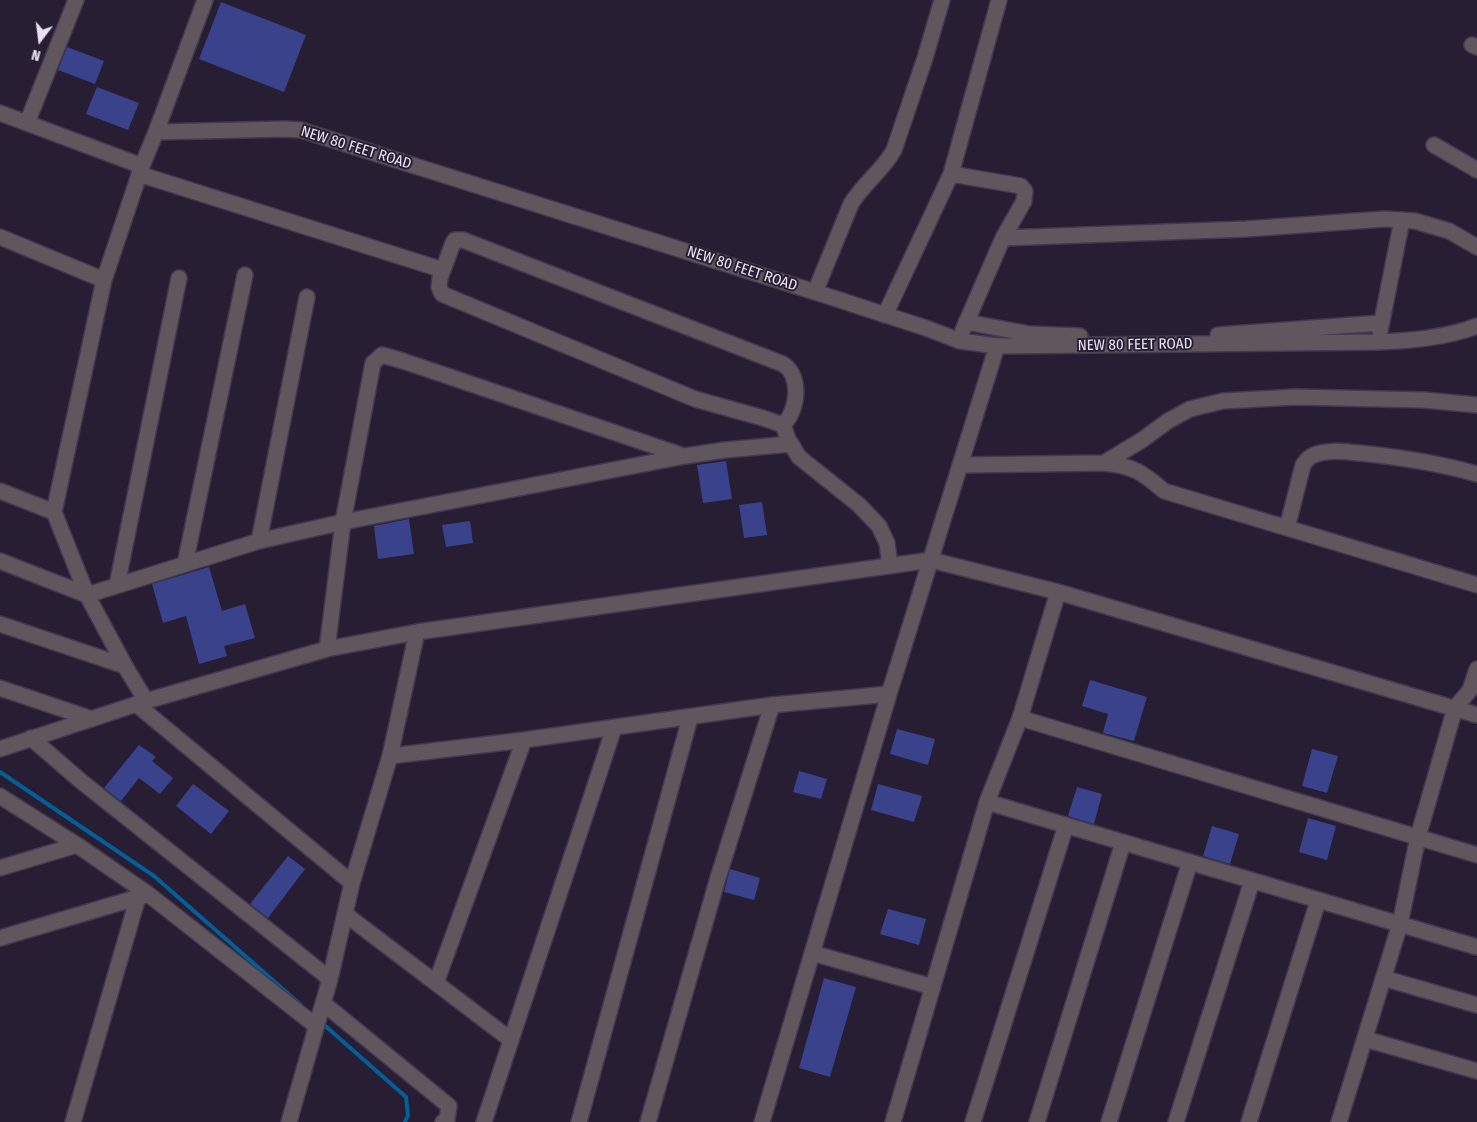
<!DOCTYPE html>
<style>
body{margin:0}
#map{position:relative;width:1477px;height:1122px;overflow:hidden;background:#271e33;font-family:"Fira Sans Condensed",sans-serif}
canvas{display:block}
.north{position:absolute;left:15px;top:15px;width:50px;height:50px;-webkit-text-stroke:4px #271e33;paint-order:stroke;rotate:195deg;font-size:14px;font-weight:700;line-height:20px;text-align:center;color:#e8e2f1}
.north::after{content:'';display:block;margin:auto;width:18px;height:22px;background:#e8e2f1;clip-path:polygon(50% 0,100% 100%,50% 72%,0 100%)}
</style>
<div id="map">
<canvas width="1477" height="1122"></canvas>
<div class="north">N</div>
</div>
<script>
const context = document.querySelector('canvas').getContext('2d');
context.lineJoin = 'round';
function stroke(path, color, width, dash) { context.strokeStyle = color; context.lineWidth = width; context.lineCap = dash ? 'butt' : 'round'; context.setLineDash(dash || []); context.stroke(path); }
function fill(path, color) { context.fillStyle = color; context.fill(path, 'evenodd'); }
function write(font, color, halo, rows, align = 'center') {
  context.font = font + ' "Fira Sans Condensed",sans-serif'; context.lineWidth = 4; context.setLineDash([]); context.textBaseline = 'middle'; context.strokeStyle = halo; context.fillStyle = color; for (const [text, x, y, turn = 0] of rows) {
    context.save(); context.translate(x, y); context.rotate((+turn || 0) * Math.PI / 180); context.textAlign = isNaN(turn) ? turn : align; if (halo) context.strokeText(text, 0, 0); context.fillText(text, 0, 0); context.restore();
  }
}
stroke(new Path2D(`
 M 0,772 L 154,876 L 301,1005
 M 322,1023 L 406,1097 L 408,1115 L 405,1122`), '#035e99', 4);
fill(new Path2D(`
 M 221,2 L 306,35 L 284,92 L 199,59 Z
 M 67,47 L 104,61 L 95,84 L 58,70 Z
 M 97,87 L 139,103 L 128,130 L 86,114 Z
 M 726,461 L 732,499 L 703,503 L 697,465 Z
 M 762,502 L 767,535 L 744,538 L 739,505 Z
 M 409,519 L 414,554 L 378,559 L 374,526 Z
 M 470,521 L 473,543 L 446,547 L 442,525 Z
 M 209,567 L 222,611 L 245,604 L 255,638 L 224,646 L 227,656 L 199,664 L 186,616 L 163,623 L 152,584 Z
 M 1090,680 L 1147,697 L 1134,741 L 1103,733 L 1108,714 L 1082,706 Z
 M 897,729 L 935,739 L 928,765 L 890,754 Z
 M 139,745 L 156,757 L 152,761 L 173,778 L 160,794 L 139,778 L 121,801 L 104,788 Z
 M 1312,749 L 1338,756 L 1327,793 L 1302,786 Z
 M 799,771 L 827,779 L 821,799 L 793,792 Z
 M 193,784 L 229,811 L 211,834 L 176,806 Z
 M 878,784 L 922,796 L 914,822 L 871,810 Z
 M 1077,787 L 1102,794 L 1094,824 L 1068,816 Z
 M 1308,818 L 1336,826 L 1327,860 L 1299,852 Z
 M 1212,826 L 1239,834 L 1230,864 L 1203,856 Z
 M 288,856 L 305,869 L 268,918 L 250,904 Z
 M 730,869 L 760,878 L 754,900 L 724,892 Z
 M 888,909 L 926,919 L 919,945 L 880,934 Z
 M 824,978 L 856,987 L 830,1077 L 799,1068 Z`), '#3a428b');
const minor = new Path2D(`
 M 205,0 L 156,132 L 285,129 L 301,130 L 815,292 L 926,328 L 960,341 L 997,346 L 1379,342 C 1412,341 1446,338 1477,326
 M 1472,45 L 1477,47
 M 0,113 L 142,166
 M 27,123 L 76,0
 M 1434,145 L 1477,170
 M 139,174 L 443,270
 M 951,174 L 1021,186 L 1025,191 L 1024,201 L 1003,238 L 963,330
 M 0,237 L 104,280
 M 1003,238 L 1246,229 L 1385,219 L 1415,221 L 1449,231 L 1477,247
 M 815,292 L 851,204 C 863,184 883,170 894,150 L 925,58 L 942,0
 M 885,315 L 951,174 L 999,0
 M 966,322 L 1030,334 L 1080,336
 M 1380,331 L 1402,220
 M 1218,335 L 1381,323
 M 783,425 C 798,411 802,376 783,364 L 463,240 L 455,240 L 453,243 L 440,278 L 439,287 L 442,294 L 695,399 L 763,418 L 783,425 L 788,439 L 799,457 L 859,505 L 879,526 L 887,543 L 890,566
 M 1104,463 L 1142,440 L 1168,421 L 1190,409 L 1223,401 L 1296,397 L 1424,400 L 1477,405
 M 961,465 L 1104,463 C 1133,466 1142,472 1164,491 L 1477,585
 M 0,491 L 54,512
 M 1287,528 L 1303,465 C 1306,461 1308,457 1314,455 C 1328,449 1345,452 1359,453 C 1400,457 1438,463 1477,474
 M 259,541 L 307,297
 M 0,561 L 87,595 L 259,541 L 343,522 L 685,456 L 725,450 L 791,444
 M 185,564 L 245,275
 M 117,585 L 179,278
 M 0,624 L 125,666
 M 327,649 L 343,522 L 373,363 L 382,355 L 403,361 L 684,456
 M 0,688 L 92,719
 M 146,701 L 125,666 L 87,595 L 54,512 L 104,280 L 142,166 L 156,132
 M 136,704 L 352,883
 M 1020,718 L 1477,855
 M 31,738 L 82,782 L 330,979 L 289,1122
 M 0,749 L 146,701 L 327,649 L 417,632 L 931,560 L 1058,592 L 1477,715
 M 390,756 L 524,740 L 772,705 L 889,694
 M 0,796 L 77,845 L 148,894 L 316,1026
 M 987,802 L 1477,947
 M 0,868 L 77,845
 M 345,914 L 511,1040
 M 0,938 L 146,895
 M 812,953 L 933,987
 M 1383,978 L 1477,1005
 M 330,979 L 352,883 L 390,756 L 417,632
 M 436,983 L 524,740
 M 323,1003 L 449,1106 L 447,1120 L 443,1122
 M 1365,1039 L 1477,1071
 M 73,1122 L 138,897
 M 484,1122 L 614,728
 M 579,1122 L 690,718
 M 648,1122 L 717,881 L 772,705
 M 762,1122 L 889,694 L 997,346
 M 893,1122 L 987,802 L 1020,718 L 1058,592
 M 973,1122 L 1066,825
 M 1037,1122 L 1123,843
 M 1109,1122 L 1190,862
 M 1176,1122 L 1252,881
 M 1249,1122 L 1318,901
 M 1339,1122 L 1400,924 L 1418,837 L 1455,708 L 1470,690 L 1477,669`);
stroke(minor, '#42394e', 18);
stroke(minor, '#60565e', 15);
write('15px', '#e8e2f1', '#271e33', [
 ["NEW 80 FEET ROAD",356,148,17],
 ["NEW 80 FEET ROAD",742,269,18],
 ["NEW 80 FEET ROAD",1135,345,-1]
]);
</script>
